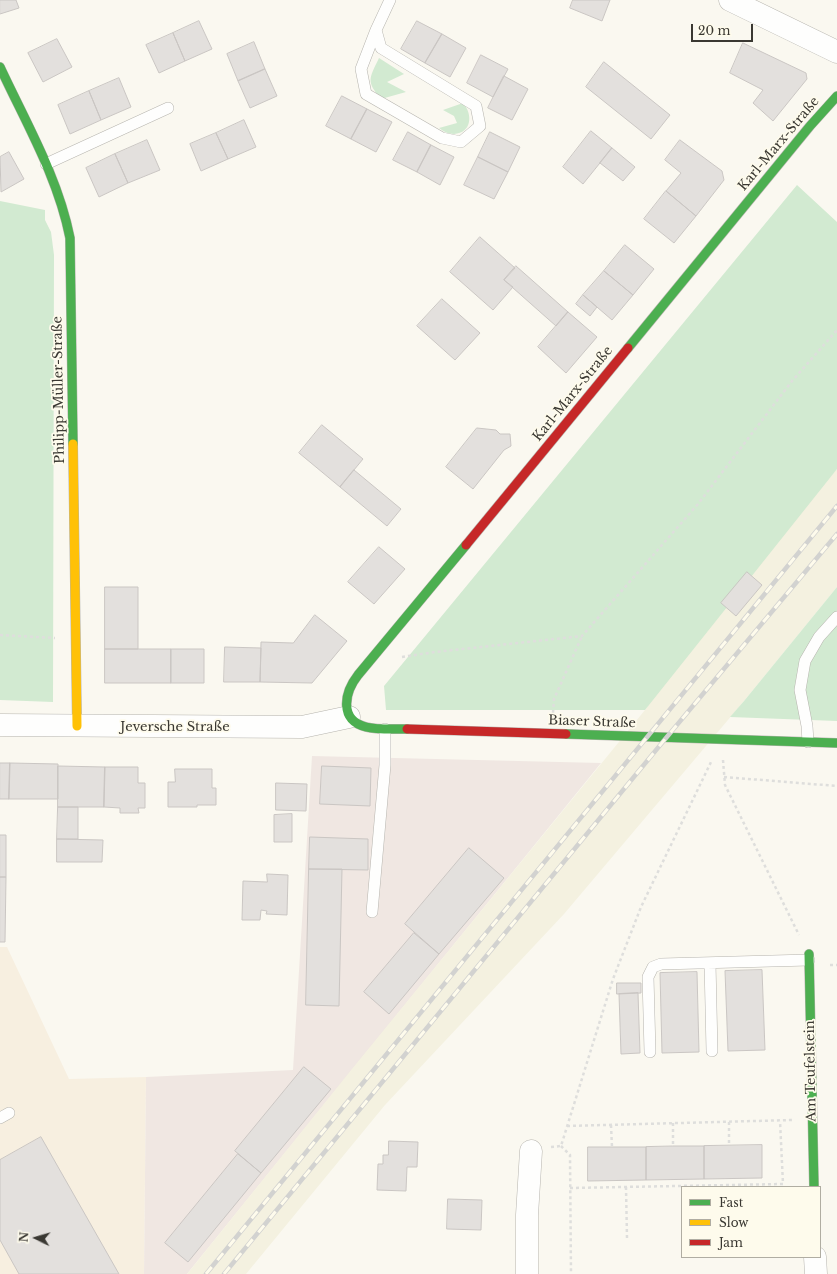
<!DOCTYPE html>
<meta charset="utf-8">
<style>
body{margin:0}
#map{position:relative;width:837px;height:1274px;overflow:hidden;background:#faf8f0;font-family:"Libre Baskerville",serif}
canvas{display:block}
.legend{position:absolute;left:681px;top:1186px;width:140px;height:72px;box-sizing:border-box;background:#fefbec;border:1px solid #b0ada2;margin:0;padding:5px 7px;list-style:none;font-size:12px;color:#3a3832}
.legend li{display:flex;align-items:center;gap:8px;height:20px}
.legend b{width:20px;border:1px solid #b0ada2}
.north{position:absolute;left:16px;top:1218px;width:40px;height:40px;-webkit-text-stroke:3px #fefbec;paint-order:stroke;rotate:275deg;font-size:11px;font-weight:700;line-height:16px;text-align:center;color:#3a3832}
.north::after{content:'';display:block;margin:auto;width:14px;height:18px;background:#3a3832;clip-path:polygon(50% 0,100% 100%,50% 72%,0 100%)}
.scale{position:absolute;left:691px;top:24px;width:62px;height:18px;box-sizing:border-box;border:2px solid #3a3832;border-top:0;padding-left:5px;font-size:12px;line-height:14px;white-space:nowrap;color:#3a3832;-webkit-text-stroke:3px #fefbec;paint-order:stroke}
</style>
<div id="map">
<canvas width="837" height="1274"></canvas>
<ul class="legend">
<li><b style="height:5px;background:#4caf50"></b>Fast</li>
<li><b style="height:5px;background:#ffc107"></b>Slow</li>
<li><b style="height:5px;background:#c62828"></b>Jam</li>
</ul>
<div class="north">N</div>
<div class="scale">20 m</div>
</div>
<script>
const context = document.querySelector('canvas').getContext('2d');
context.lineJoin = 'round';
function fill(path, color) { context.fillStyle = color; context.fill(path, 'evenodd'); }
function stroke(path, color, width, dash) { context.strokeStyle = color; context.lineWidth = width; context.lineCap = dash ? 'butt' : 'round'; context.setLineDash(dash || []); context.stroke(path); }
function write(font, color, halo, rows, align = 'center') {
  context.font = font + ' "Libre Baskerville",serif'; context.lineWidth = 3.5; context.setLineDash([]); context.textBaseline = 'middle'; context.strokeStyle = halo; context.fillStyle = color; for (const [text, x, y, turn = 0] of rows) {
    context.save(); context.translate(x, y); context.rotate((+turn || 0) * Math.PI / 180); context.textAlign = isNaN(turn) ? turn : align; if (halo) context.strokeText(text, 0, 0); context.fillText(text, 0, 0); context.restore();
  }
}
fill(new Path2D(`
 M 0,947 L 7,947 L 69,1079 L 146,1077 L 144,1274 L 0,1274 Z`), '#f7efe0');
fill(new Path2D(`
 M 312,756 L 601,763 L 187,1274 L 144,1274 L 146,1077 L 293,1070 Z`), '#f0e7e2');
fill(new Path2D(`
 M 837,469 L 837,587 L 744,701 L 564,914 L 385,1105 L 246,1274 L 187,1274 L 352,1069 L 645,710 L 715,604 Z`), '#f4f1e0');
fill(new Path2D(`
 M 379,58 L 404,74 L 387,82 L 406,92 L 381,99 C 366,81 369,79 379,58 Z
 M 463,103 C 473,114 472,133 454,134 C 448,134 443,131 439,128 L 457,123 L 454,116 L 443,110 Z
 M 797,185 L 837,222 L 837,469 L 645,710 L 386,710 L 384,686 Z
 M 0,201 L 45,210 L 45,220 L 51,232 L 54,255 L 53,702 L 0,700 Z
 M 837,587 L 837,721 L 730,717 L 744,701 Z`), '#d2ead1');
const building = new Path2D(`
 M 0,0 L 16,0 L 19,8 L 0,14 Z
 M 573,0 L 610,0 L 602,21 L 570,8 Z
 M 199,21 L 212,49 L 185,61 L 173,33 Z
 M 417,21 L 442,34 L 425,63 L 401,49 Z
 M 173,33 L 185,61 L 159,73 L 146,45 Z
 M 442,34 L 466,48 L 450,77 L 425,63 Z
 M 57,39 L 72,67 L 43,82 L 28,53 Z
 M 254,42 L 265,69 L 238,81 L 227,54 Z
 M 743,43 L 806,73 L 807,79 L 773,121 L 753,103 L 763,90 L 730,73 Z
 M 481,55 L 508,69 L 493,97 L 467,83 Z
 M 604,62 L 670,115 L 651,139 L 586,87 Z
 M 265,69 L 277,96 L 250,108 L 238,81 Z
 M 504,76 L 528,89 L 512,120 L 488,108 Z
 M 119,78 L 131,107 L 101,120 L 89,91 Z
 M 89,91 L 101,120 L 70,134 L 58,105 Z
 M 342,96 L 367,109 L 351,139 L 326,126 Z
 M 367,109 L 392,122 L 376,152 L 351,139 Z
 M 244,120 L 256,147 L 228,159 L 216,133 Z
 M 591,131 L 612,148 L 583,184 L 563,167 Z
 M 408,132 L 431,145 L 417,172 L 393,160 Z
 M 490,132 L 520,147 L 508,172 L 478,157 Z
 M 216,133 L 228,159 L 201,171 L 190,144 Z
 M 147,140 L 160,170 L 128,183 L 115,154 Z
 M 680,140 L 722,171 L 724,180 L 696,216 L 666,191 L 681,173 L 665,160 Z
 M 431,145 L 454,157 L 440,185 L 417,172 Z
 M 612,148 L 635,167 L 623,181 L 600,163 Z
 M 9,152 L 24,179 L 1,192 L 0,157 Z
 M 115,154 L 128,183 L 99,197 L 86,168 Z
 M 478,157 L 508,172 L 494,199 L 464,185 Z
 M 666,191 L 696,216 L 674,243 L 644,219 Z
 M 480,237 L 515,268 L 504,280 L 513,287 L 493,310 L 450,272 Z
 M 625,245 L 654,269 L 633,295 L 604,271 Z
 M 516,266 L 568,312 L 556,326 L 504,280 Z
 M 604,271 L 633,295 L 612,320 L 583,295 Z
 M 583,295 L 597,307 L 590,316 L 576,304 Z
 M 442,299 L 480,333 L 455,360 L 417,326 Z
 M 568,312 L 597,337 L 566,373 L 538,347 Z
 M 322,425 L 363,459 L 340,487 L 299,453 Z
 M 477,428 L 496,430 L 500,434 L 510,434 L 511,446 L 504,450 L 473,489 L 446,467 Z
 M 354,470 L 401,509 L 387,526 L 340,487 Z
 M 379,547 L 405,569 L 374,604 L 348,582 Z
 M 747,572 L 762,585 L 736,616 L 721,603 Z
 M 105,587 L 138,587 L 138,649 L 105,649 Z
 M 315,615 L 347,641 L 312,683 L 260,682 L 261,642 L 293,643 Z
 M 225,647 L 261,648 L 260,682 L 224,682 Z
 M 105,649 L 171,649 L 171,683 L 105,683 Z
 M 171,649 L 204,649 L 204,683 L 171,683 Z
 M 0,763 L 10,763 L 9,799 L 0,799 Z
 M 10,763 L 58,764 L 58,799 L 9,799 Z
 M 58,766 L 105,767 L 104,807 L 58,807 Z
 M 322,766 L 371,768 L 370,806 L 320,804 Z
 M 105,767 L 138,767 L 138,783 L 145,783 L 145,808 L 138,808 L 139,813 L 120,813 L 120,808 L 104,807 Z
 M 175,769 L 212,769 L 212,788 L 216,788 L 216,805 L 197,805 L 197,807 L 168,807 L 168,782 L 175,782 Z
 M 276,783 L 307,784 L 306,811 L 276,810 Z
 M 58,807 L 78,807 L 78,839 L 57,839 Z
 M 292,814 L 292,842 L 274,842 L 274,815 Z
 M 0,835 L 6,835 L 6,877 L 0,877 Z
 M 310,837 L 368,839 L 368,870 L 309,869 Z
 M 57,839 L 103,840 L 102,862 L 57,862 Z
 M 469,848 L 504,878 L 439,954 L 405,924 Z
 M 309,869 L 342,869 L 339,1006 L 306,1005 Z
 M 267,874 L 288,875 L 287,915 L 266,914 L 267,911 L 261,910 L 260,920 L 242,920 L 243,881 L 267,882 Z
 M 0,877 L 6,877 L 5,942 L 0,942 Z
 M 414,933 L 439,954 L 389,1014 L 364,992 Z
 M 762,970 L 765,1050 L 728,1051 L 725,971 Z
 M 697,972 L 699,1052 L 662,1053 L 660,973 Z
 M 617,983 L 641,983 L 641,993 L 617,994 Z
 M 638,993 L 640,1053 L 621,1054 L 619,994 Z
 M 304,1067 L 331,1089 L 261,1173 L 235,1151 Z
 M 41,1137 L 119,1274 L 19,1274 L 0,1240 L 0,1160 Z
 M 389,1141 L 418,1142 L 417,1167 L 407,1167 L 406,1191 L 377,1190 L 378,1164 L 383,1164 L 383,1155 L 388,1155 Z
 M 762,1145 L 762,1178 L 704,1179 L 704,1146 Z
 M 673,1146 L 704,1146 L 704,1179 L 646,1180 L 646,1147 Z
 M 588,1147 L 646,1147 L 646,1180 L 588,1181 Z
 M 238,1154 L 261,1173 L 188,1262 L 165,1243 Z
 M 448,1199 L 482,1200 L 481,1230 L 447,1229 Z`);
fill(building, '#e3e0dd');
stroke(building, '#cac6c3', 1);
const lane = new Path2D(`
 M 376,30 L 381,48 L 476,106 L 480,126 L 461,142 L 442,138 L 366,94 L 361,69 L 376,30 L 390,0
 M 46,164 L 168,108
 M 808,742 L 807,726 L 800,690 L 805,661 L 819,637 L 837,617
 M 372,912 L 385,765 L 385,729
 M 710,963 L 712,1051
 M 650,1052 L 648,977 L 653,967 L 661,964 L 809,960
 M 0,1118 L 9,1113`);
const street = new Path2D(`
 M 730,0 L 837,52
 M 0,725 L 302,727 L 349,717
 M 815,1257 L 816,1274
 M 527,1274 L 527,1215 L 531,1151`);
const fast = new Path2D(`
 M 0,67 C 26,123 58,177 70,238 L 73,444
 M 628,348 L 810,126 L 837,96
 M 407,729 C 395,729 377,730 366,727 C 339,720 344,693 358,675 L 466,545
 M 566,734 L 837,743
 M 809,954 L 814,1187`);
const slow = new Path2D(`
 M 73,444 L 77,726`);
const jam = new Path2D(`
 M 466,545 L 628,348
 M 407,729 L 566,734`);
stroke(lane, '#b6b4ae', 12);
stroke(street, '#b6b4ae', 23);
stroke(fast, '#b6b4ae', 10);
stroke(slow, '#b6b4ae', 10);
stroke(jam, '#b6b4ae', 10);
stroke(new Path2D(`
 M 0,635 L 55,638
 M 402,657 L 435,652 L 582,636 L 698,504 L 792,381 L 837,330
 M 553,713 L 554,699 L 582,636
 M 723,760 L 725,785 L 799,935
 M 724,777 L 837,786
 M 830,965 L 837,965
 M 729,1122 L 729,1145
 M 673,1123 L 673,1146
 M 611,1125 L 612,1147
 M 567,1126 L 792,1120
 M 561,1146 L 570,1155 L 571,1274
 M 551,1147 L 561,1146 L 613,979 L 641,907 L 712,760
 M 626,1187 L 627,1238
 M 570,1188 L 783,1184 L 780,1121`), '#dededc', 2.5, [3, 3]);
stroke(lane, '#fefefd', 11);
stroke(street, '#fefefd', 22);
stroke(fast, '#4caf50', 9);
stroke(slow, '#ffc107', 9);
stroke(jam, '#c62828', 9);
const rail = new Path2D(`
 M 206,1274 L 837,506
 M 224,1274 L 666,738 L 837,534`);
stroke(rail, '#d2d2d0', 4.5);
stroke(rail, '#fefbec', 3, [9]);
write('13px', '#3a3832', '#fefbec', [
 ["Karl-Marx-Straße",779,144,-50],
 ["Philipp-Müller-Straße",59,390,-91],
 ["Karl-Marx-Straße",573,394,-51],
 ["Biaser Straße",592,722,2],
 ["Jeversche Straße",175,727],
 ["Am Teufelstein",811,1071,-91]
]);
</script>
